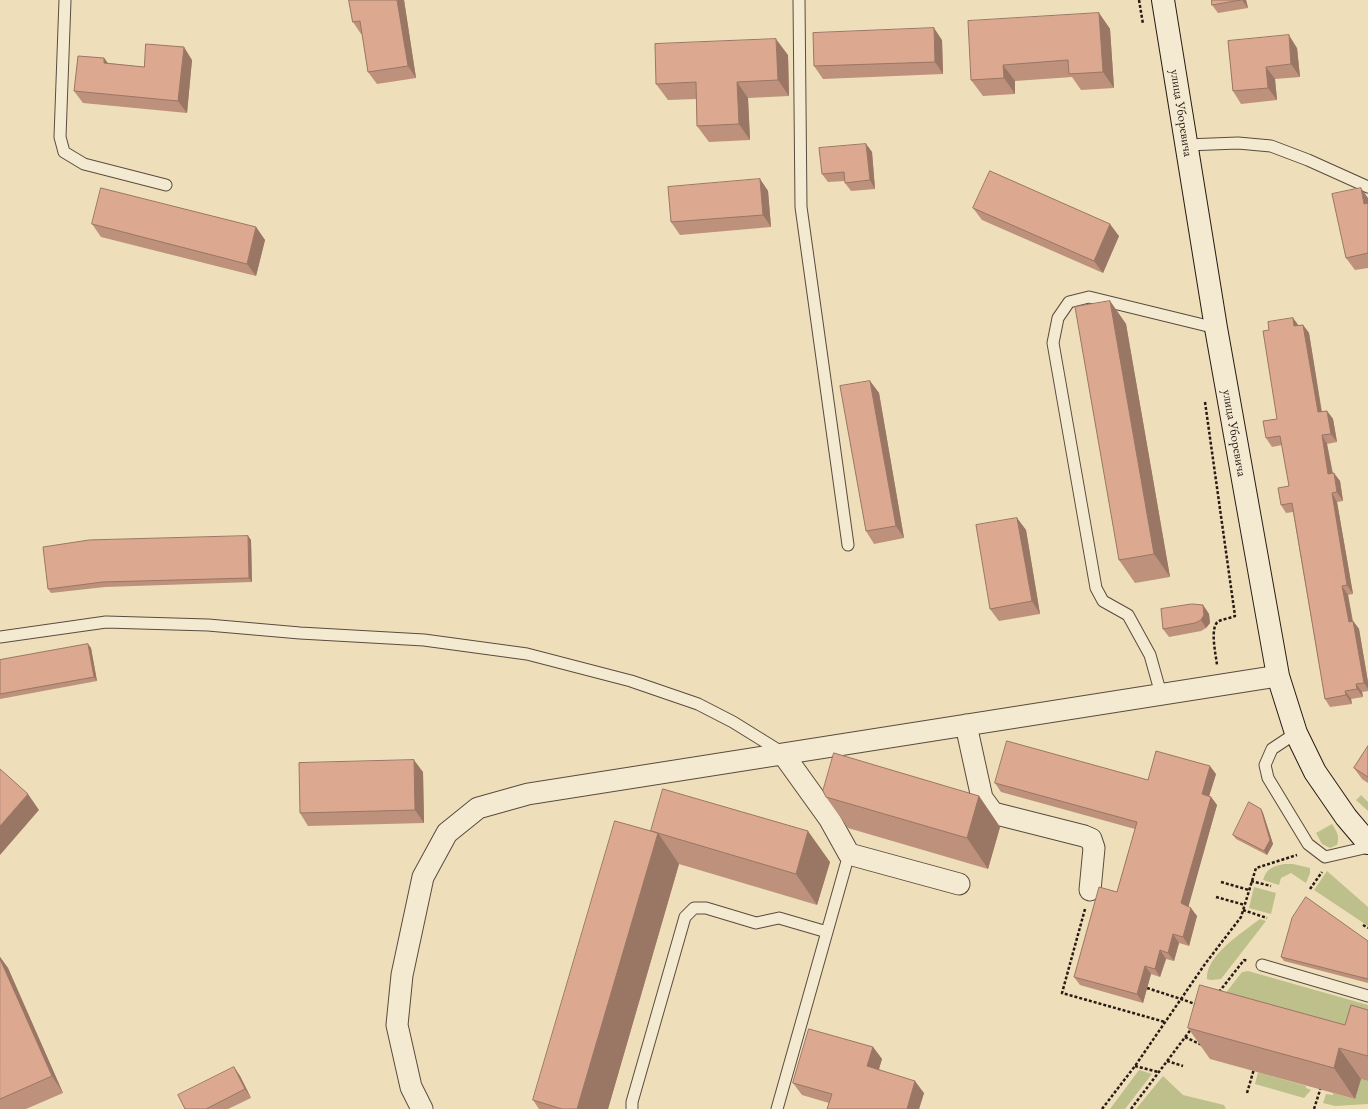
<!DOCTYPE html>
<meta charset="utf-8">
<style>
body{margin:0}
canvas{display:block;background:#eedeb9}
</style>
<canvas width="1368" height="1109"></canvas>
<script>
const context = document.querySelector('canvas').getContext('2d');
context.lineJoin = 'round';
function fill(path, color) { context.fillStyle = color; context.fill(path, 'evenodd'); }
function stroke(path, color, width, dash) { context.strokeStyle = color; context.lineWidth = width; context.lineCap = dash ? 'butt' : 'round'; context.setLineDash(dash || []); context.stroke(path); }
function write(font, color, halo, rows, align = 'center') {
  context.font = font + ' "EB Garamond",serif'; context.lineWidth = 3; context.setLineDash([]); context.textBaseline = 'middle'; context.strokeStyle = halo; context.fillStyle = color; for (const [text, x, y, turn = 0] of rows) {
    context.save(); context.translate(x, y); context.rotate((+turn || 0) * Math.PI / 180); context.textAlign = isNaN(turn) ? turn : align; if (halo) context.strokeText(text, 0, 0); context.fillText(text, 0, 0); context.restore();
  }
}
fill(new Path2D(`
 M 1361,795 L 1368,802 L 1368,811 L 1356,800 Z
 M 1332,824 C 1337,832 1340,836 1337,845 L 1330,848 L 1322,844 L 1316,833 Z
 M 1284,864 L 1293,864 L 1310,868 L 1310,873 L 1306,883 L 1291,873 L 1281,878 L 1279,885 L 1263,880 C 1267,868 1272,867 1284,864 Z
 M 1327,871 L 1368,907 L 1368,926 L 1314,890 Z
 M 1254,887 L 1276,893 L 1271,914 L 1249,908 Z
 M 1260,919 L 1266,921 L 1221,979 L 1211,980 L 1207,979 C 1205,956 1243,932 1260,919 Z
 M 1248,971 L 1368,1005 L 1368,1054 L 1210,1013 L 1242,972 Z
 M 1139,1070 L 1152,1074 L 1125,1109 L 1110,1109 Z
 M 1258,1072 L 1306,1086 L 1306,1088 L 1311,1090 L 1304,1098 L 1255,1084 Z
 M 1163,1076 L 1183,1095 L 1224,1105 L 1226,1109 L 1136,1109 Z
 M 1361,1079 L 1368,1081 L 1368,1104 L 1335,1106 L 1323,1103 L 1326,1094 L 1333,1095 L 1333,1093 L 1355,1099 Z`), '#bec08b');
const lane = new Path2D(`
 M 65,0 L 60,137 L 64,152 L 84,164 L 166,185
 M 799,0 L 801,207 L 848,545
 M 1186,145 L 1238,143 L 1271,146 L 1308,160 L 1368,187
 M 0,637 L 106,622 L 208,625 L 300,633 L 424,640 L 527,654 L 631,681 L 698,704 L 733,722 L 783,753
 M 1161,694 L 1150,655 L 1128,615 L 1103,601 L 1096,588 L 1053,343 L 1058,318 L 1069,302 L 1089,297 L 1216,328
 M 1296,733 L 1272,749 L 1265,765 L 1268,778 L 1308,844 L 1325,857 L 1368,847
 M 1262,965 L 1368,996
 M 632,1109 L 632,1102 L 685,917 L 694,908 L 706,908 L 756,923 L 779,918 L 827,932
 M 777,1109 L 849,854`);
const street = new Path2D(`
 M 966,725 L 982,798 L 993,813 L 1084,836 L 1091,839 L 1094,848 L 1090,890
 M 783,754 L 829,818 L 849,854 L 959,884
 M 422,1109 L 411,1087 L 397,1025 L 402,975 L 423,877 L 447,833 L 478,808 L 528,794 L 1278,676`);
const secondary = new Path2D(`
 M 1163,0 L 1216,328 L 1278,676 L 1296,733 L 1315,772 L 1346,817 L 1368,843`);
stroke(lane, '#5a4c3f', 13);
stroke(street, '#5a4c3f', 23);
stroke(secondary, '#281b16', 24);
stroke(new Path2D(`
 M 1139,0 L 1143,24
 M 1205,402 L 1235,616 C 1230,618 1224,619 1219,621 C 1209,626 1216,655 1217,665
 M 1251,881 L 1271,886
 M 1221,882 L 1249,890
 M 1310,889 L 1322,872
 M 1216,897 L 1245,905
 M 1085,909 L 1062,993 L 1165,1022
 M 1243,910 L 1267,918
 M 1363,925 L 1368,928
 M 1147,988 L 1181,999 L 1198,1005
 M 1219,992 L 1244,960 L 1248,961
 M 1185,1037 L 1202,1045
 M 1167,1061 L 1183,1066
 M 1135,1066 L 1158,1072
 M 1247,1093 L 1254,1069
 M 1102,1109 L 1135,1066 L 1205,964 L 1241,917 L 1256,868 L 1297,855
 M 1131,1109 L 1192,1028
 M 1314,1109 L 1321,1087`), '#281b16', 2.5, [3, 2]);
stroke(lane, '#f4ead2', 11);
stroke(street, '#f4ead2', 21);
stroke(secondary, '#f4ead2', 22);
fill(new Path2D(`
 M 349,0 L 404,0 L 416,78 L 377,84 L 368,72 L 362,34 L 361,34 L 353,22 Z
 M 1212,0 L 1246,0 L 1248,8 L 1218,13 L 1212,5 Z
 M 1099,13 L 1110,29 L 1114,88 L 1081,90 L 1072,77 L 1015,81 L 1015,94 L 983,96 L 971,80 Z
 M 942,40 L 943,74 L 823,79 L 814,66 Z
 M 1228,41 L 1297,48 L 1300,77 L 1275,79 L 1277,100 L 1241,104 L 1233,91 Z
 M 788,55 L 789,96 L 748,98 L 750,140 L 709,142 L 697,126 L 696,99 L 668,100 L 656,84 Z
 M 104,58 L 108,63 L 144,67 L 192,60 L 187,113 L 83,103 L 74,91 Z
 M 866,144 L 872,152 L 875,189 L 851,191 L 845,183 L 845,181 L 828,182 L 822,174 Z
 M 760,179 L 768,191 L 771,227 L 680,235 L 671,222 Z
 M 1368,198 L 1368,268 L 1355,270 L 1346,258 Z
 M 973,208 L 1119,236 L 1103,273 L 982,220 Z
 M 92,224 L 256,227 L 265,240 L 256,276 L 101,237 Z
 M 1110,301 L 1126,324 L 1170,577 L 1135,583 L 1119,560 Z
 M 1293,318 L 1298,325 L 1303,325 L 1309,333 L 1322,412 L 1327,411 L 1333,419 L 1337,442 L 1327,444 L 1333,473 L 1340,481 L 1343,501 L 1337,502 L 1353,594 L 1348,595 L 1353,621 L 1359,629 L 1368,682 L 1368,691 L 1362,692 L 1363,697 L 1351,699 L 1352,704 L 1330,707 L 1325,699 L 1293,512 L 1286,513 L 1281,505 L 1289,486 L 1282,445 L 1272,447 L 1266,438 L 1277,419 L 1269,330 Z
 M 870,381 L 879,393 L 904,538 L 874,544 L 866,531 Z
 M 1017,518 L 1026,530 L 1040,614 L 999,621 L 990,609 Z
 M 248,536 L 251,540 L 252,582 L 105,587 L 51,593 L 48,589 Z
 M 1203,605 L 1209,614 L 1210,623 L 1206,628 L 1201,631 L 1169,637 L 1163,629 Z
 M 88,644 L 91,648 L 97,681 L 0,699 L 0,660 Z
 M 1368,746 L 1368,783 L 1362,779 L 1354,768 Z
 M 423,772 L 424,823 L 308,826 L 300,813 Z
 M 1216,774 L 1209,796 L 1211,797 L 1217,805 L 1188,906 L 1197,916 L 1189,946 L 1179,943 L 1174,961 L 1166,959 L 1160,977 L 1151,974 L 1143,1003 L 1080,985 L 1074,977 L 1117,892 L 1135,829 L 1001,792 L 995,783 L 1148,780 Z
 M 979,796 L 1000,827 L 988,869 L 848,828 L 826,797 Z
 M 1261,809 L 1263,813 L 1273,844 L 1267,855 L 1236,839 L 1233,835 Z
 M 651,831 L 830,862 L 817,905 L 679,864 L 608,1109 L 539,1109 L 533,1100 Z
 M 1368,941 L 1368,983 L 1284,961 L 1281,957 Z
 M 0,957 L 8,968 L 63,1093 L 26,1109 L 0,1109 Z
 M 1368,1010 L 1368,1081 L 1361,1079 L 1355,1099 L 1210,1059 L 1188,1028 L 1345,1025 Z
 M 873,1047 L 882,1059 L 879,1069 L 924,1093 L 919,1109 L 827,1109 L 829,1103 L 802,1095 L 793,1083 Z
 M 234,1067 L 240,1076 L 251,1098 L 228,1109 L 185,1109 Z`), '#bd917c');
fill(new Path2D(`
 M 397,0 L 404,0 L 416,78 L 408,66 Z
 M 1242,0 L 1246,0 L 1248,8 Z
 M 1099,13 L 1110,29 L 1114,88 L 1103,72 Z
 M 934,28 L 942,40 L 943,74 L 935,62 Z
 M 1289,35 L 1297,48 L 1300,77 L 1291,64 Z
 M 776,39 L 788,55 L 789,96 L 778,80 Z
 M 184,47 L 192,60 L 187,113 L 178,101 Z
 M 104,58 L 113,71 L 104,63 Z
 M 1003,65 L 1015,81 L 1015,94 L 1004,78 Z
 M 1266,67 L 1275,79 L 1277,100 L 1268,88 Z
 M 737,82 L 748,98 L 750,140 L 739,124 Z
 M 866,144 L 872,152 L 875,189 L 870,180 Z
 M 760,179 L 768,191 L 771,227 L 763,215 Z
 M 1361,188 L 1368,198 L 1368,209 L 1364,204 Z
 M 1110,224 L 1119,236 L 1103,273 L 1094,261 Z
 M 256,227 L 265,240 L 256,276 L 247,264 Z
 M 1110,301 L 1126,324 L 1170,577 L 1154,554 Z
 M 1293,318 L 1299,326 L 1294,326 Z
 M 1303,325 L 1309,333 L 1323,421 L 1318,412 Z
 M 870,381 L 879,393 L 904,538 L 896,526 Z
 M 1327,411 L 1333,419 L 1337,442 L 1331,434 Z
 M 1322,435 L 1327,444 L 1334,482 L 1328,474 Z
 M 1334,473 L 1340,481 L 1343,501 L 1337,492 Z
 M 1332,493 L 1337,502 L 1353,594 L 1347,585 Z
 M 1017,518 L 1026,530 L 1040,614 L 1032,601 Z
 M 248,536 L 251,540 L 252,582 L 249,578 Z
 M 1342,586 L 1348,595 L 1354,630 L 1349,622 Z
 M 1203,605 L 1209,614 L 1210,623 L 1206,628 L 1201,620 Z
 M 1353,621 L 1359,629 L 1368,682 L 1368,689 L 1364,683 Z
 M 88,644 L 91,648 L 97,681 L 94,677 Z
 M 1356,684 L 1362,692 L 1363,697 L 1357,689 Z
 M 1345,691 L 1351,699 L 1352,704 L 1346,695 Z
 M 414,760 L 423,772 L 424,823 L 415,810 Z
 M 1210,766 L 1216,774 L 1207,803 L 1202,794 Z
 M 28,794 L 39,810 L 0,855 L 0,826 Z
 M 979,796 L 1000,827 L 988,869 L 967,838 Z
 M 1211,797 L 1217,805 L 1187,912 L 1181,903 Z
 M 1261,809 L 1263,813 L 1273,844 L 1267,855 L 1264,851 Z
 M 808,831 L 830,862 L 817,905 L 796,874 Z
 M 658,833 L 679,864 L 608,1109 L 577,1109 Z
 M 1191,908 L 1197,916 L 1189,946 L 1183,937 Z
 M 1173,934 L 1179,943 L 1174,961 L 1168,953 Z
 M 1160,950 L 1166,959 L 1160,977 L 1155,969 Z
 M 0,957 L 8,968 L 63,1093 L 52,1076 L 0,959 Z
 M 1145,966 L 1151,974 L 1143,1003 L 1137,994 Z
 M 873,1047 L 882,1059 L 876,1078 L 867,1066 Z
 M 1339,1048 L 1361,1079 L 1355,1099 L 1334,1068 Z
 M 234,1067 L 240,1076 L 251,1098 L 245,1089 Z
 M 915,1081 L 924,1093 L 919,1109 L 907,1109 Z`), '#9a7665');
const building = new Path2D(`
 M 349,0 L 397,0 L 408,66 L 368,72 L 360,21 L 353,22 Z
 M 1212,0 L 1241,0 L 1212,5 Z
 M 1099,13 L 1103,72 L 1069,74 L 1068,60 L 1003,65 L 1004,78 L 971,80 L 968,21 Z
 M 934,28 L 935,62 L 814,66 L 813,33 Z
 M 1289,35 L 1291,64 L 1266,67 L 1268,88 L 1233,91 L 1228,41 Z
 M 776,39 L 778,80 L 737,82 L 739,124 L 697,126 L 696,82 L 656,84 L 655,44 Z
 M 146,44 L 184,47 L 178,101 L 74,91 L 78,56 L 104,58 L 104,63 L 144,67 Z
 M 866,144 L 870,180 L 845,183 L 844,172 L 822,174 L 819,148 Z
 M 990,171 L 1110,224 L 1094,261 L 973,208 Z
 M 760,179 L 763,215 L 671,222 L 668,187 Z
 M 101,188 L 256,227 L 247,264 L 92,224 Z
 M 1361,188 L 1364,204 L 1368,203 L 1368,253 L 1346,258 L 1332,194 Z
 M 1110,301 L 1154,554 L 1119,560 L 1075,307 Z
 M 1293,318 L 1294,326 L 1303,325 L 1318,412 L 1327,411 L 1331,434 L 1322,435 L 1328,474 L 1334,473 L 1337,492 L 1332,493 L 1347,585 L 1342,586 L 1349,622 L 1353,621 L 1364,683 L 1356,684 L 1357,689 L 1345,691 L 1346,695 L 1325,699 L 1292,503 L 1281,505 L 1278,488 L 1289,486 L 1280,436 L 1266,438 L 1263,421 L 1277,419 L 1263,331 L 1269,330 L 1268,322 Z
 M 870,381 L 896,526 L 866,531 L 840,386 Z
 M 1017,518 L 1032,601 L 990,609 L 976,525 Z
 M 248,536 L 249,578 L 103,582 L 48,589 L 43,547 L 89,540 Z
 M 1192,604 L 1203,605 L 1204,615 L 1201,620 L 1195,623 L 1163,629 L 1161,609 Z
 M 88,644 L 94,677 L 0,694 L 0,660 Z
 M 1007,741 L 1148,780 L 1156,751 L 1210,766 L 1202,794 L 1211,797 L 1181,903 L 1191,908 L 1183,937 L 1173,934 L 1168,953 L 1160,950 L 1155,969 L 1145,966 L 1137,994 L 1074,977 L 1099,887 L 1117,892 L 1137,822 L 995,783 Z
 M 1368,746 L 1368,777 L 1354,768 Z
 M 834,753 L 979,796 L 967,838 L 826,797 L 823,791 Z
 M 414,760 L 415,810 L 300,813 L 299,763 Z
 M 0,769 L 28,794 L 0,826 Z
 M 663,789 L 808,831 L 796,874 L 651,831 Z
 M 1249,802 L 1261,809 L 1270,840 L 1264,851 L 1233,835 Z
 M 615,821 L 658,833 L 577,1109 L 562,1109 L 533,1100 Z
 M 1306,897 L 1368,941 L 1368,979 L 1281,957 L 1292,918 Z
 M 0,959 L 52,1076 L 0,1099 Z
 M 1200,985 L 1345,1025 L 1351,1005 L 1368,1010 L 1368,1056 L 1339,1048 L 1334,1068 L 1188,1028 Z
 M 809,1029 L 873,1047 L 867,1066 L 915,1081 L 907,1109 L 827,1109 L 832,1094 L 793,1083 Z
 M 234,1067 L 245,1089 L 206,1109 L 185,1109 L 178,1095 Z`);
fill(building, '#dca990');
stroke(building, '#9a7665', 1);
write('13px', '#281b16', '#f4ead2', [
 ["улица Уборевича",1181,113,81],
 ["улица Уборевича",1234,433,80]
]);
</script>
